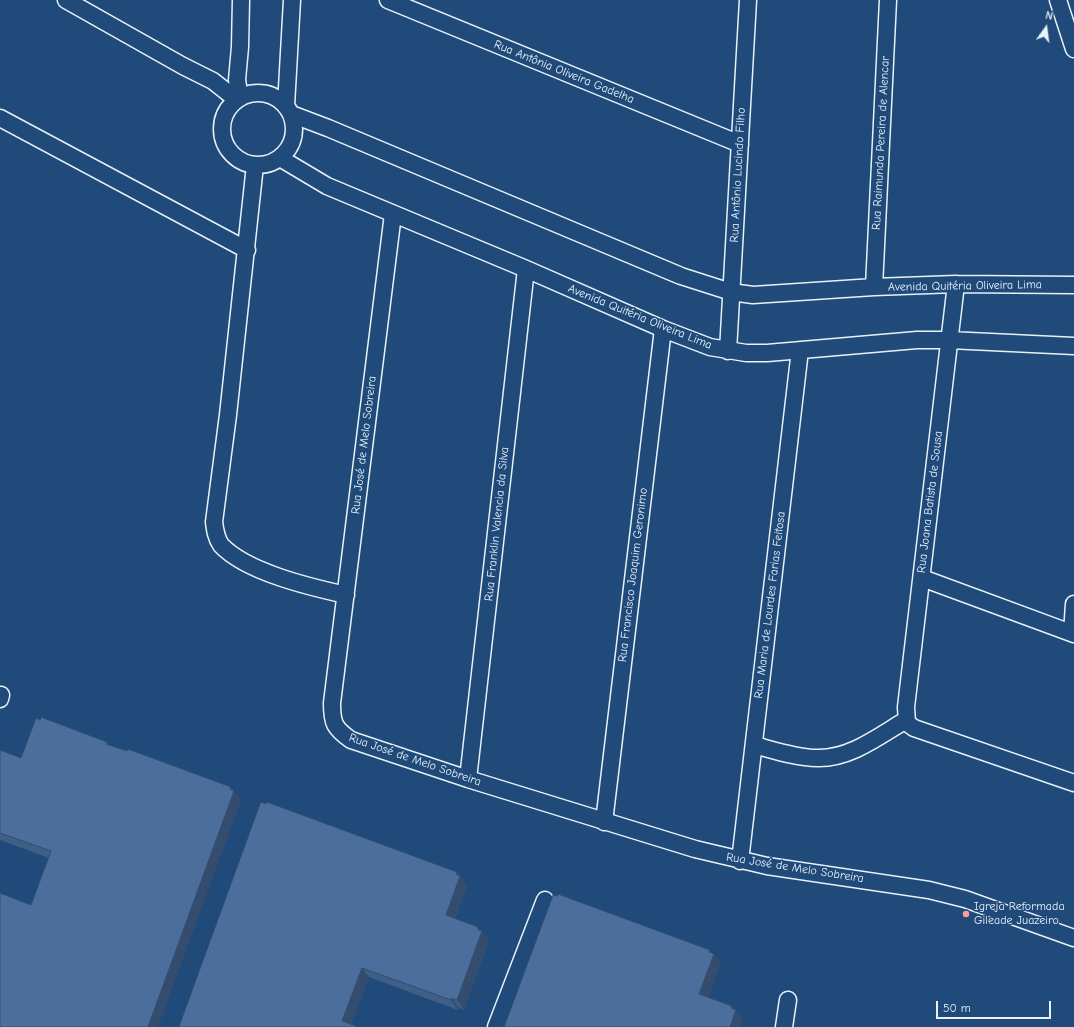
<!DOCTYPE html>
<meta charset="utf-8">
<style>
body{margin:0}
#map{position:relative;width:1074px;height:1027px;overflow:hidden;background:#1f4a7a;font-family:"Comic Neue",sans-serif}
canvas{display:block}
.north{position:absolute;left:1026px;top:8px;width:40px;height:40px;-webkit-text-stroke:3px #1f4a7a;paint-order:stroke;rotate:14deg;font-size:11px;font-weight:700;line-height:16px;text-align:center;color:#e8f1f8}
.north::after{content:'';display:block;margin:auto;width:14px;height:18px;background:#e8f1f8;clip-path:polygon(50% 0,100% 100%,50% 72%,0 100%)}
.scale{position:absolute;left:936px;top:1001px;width:115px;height:18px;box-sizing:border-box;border:2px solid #e8f1f8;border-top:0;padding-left:5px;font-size:12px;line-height:14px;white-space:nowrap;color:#e8f1f8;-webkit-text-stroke:3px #1f4a7a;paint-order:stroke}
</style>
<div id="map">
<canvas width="1074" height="1027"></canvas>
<div class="north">N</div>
<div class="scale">50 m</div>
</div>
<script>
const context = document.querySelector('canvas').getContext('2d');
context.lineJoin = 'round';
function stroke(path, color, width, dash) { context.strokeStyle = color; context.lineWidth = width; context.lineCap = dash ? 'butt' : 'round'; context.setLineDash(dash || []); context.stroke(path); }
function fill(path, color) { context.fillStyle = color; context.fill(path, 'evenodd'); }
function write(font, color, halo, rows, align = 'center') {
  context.font = font + ' "Comic Neue",sans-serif'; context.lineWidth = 3; context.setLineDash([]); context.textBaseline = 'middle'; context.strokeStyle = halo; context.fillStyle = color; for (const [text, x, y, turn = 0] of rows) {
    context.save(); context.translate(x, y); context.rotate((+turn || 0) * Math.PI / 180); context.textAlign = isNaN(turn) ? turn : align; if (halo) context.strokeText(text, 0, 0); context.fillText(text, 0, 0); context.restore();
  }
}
const street = new Path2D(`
 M 66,0 L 183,66 L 213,81 L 237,100
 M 388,0 L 740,144
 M 1058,0 L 1074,49
 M222 129a36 36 0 1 1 72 0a36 36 0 1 1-72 0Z
 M 240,98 L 237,80 L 240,47 L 241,0
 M 286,106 L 292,0
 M 291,114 L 328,128 L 681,276 L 731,292 L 753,295 L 874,287 L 956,284 L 1074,285
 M 0,118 L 247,250
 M 280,158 L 327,186 L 526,269 L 663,329 L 710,347 L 746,353 L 767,353 L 917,340 L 949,340 L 1074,346
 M 255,165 L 228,415 L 214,522 C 215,530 216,538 221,545 C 246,572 310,587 346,595
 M 393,214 L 332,703 C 332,723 334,728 351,740 L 468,779 L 695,849 L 767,866 L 929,890 L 965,899 L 1074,938
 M 956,284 L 906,707 L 907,723 L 914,728 L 1074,783
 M 874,287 L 888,0
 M 728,351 L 748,0
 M 922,578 L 1074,634
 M 1072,633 L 1074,604
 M 0,699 L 1,695
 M 754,745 C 773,750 797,758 817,758 C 850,759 879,736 906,720
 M 468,779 L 526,269
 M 604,822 L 663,329
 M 740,861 L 800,350
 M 496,1027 L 545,900
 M 784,1027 L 788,1000`);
stroke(street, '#e8f1f8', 19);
stroke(street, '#1f4a7a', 16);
fill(new Path2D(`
 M 107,742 L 109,745 L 231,787 L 241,801 L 31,905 L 49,858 L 0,840 L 0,750 L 21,758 Z
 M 459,875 L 467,885 L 455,919 L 481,931 L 489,941 L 464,1010 L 459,1008 L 458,1010 L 369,977 L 351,1024 L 179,1027 Z`), '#405f87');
fill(new Path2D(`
 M 231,787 L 241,801 L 158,1027 L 148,1027 Z
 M 457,872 L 460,877 L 460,876 L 467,885 L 453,925 L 446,915 L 456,874 Z
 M 478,927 L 482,932 L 482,931 L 489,941 L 464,1010 L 457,1000 Z
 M 710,950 L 714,955 L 714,954 L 721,964 L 706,1003 L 699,994 Z
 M 362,968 L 369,977 L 350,1027 L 342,1021 Z
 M 452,998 L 459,1008 L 458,1010 L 451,1000 Z
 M 732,1006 L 736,1011 L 736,1010 L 743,1019 L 740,1027 L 730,1027 L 731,1008 Z`), '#344d6e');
const building = new Path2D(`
 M 41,717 L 107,742 L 106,744 L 127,751 L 128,749 L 231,787 L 230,789 L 234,791 L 148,1027 L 0,1027 L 0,893 L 31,905 L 51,851 L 0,833 L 0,750 L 21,758 L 36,718 L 40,720 Z
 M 261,802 L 266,804 L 267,802 L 457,872 L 456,874 L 460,876 L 446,915 L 478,927 L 478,930 L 482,931 L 457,1000 L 452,998 L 451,1000 L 362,968 L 342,1021 L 359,1027 L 179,1027 Z
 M 558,894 L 710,950 L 709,952 L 714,954 L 699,994 L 732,1006 L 731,1008 L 736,1010 L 730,1027 L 504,1027 L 553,895 L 557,896 Z`);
fill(building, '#4b6e9d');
stroke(building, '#344d6e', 1);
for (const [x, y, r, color] of [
 [966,914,4,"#ff9aa2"]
]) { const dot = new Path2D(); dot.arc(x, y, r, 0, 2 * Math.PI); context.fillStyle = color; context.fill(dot); stroke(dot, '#1f4a7a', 1.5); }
write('12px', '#e8f1f8', '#1f4a7a', [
 ["Rua Antônia Oliveira Gadelha",564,72,22],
 ["Rua Raimunda Pereira de Alencar",881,143,-87],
 ["Rua Antônio Lucindo Filho",738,175,-87],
 ["Avenida Quitéria Oliveira Lima",965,286,-1],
 ["Avenida Quitéria Oliveira Lima",640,317,22],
 ["Rua José de Melo Sobreira",364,445,-83],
 ["Rua Joana Batista de Sousa",930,502,-83],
 ["Rua Franklin Valencia da Silva",497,524,-84],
 ["Rua Francisco Joaquim Geronimo",633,575,-83],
 ["Rua Maria de Lourdes Farias Feitosa",770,605,-83],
 ["Rua José de Melo Sobreira",415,760,19],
 ["Rua José de Melo Sobreira",795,868,9]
]);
write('12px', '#e8f1f8', '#1f4a7a', [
 ["Igreja Reformada",974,907],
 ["Gileade Juazeiro",974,921]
], 'left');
</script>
